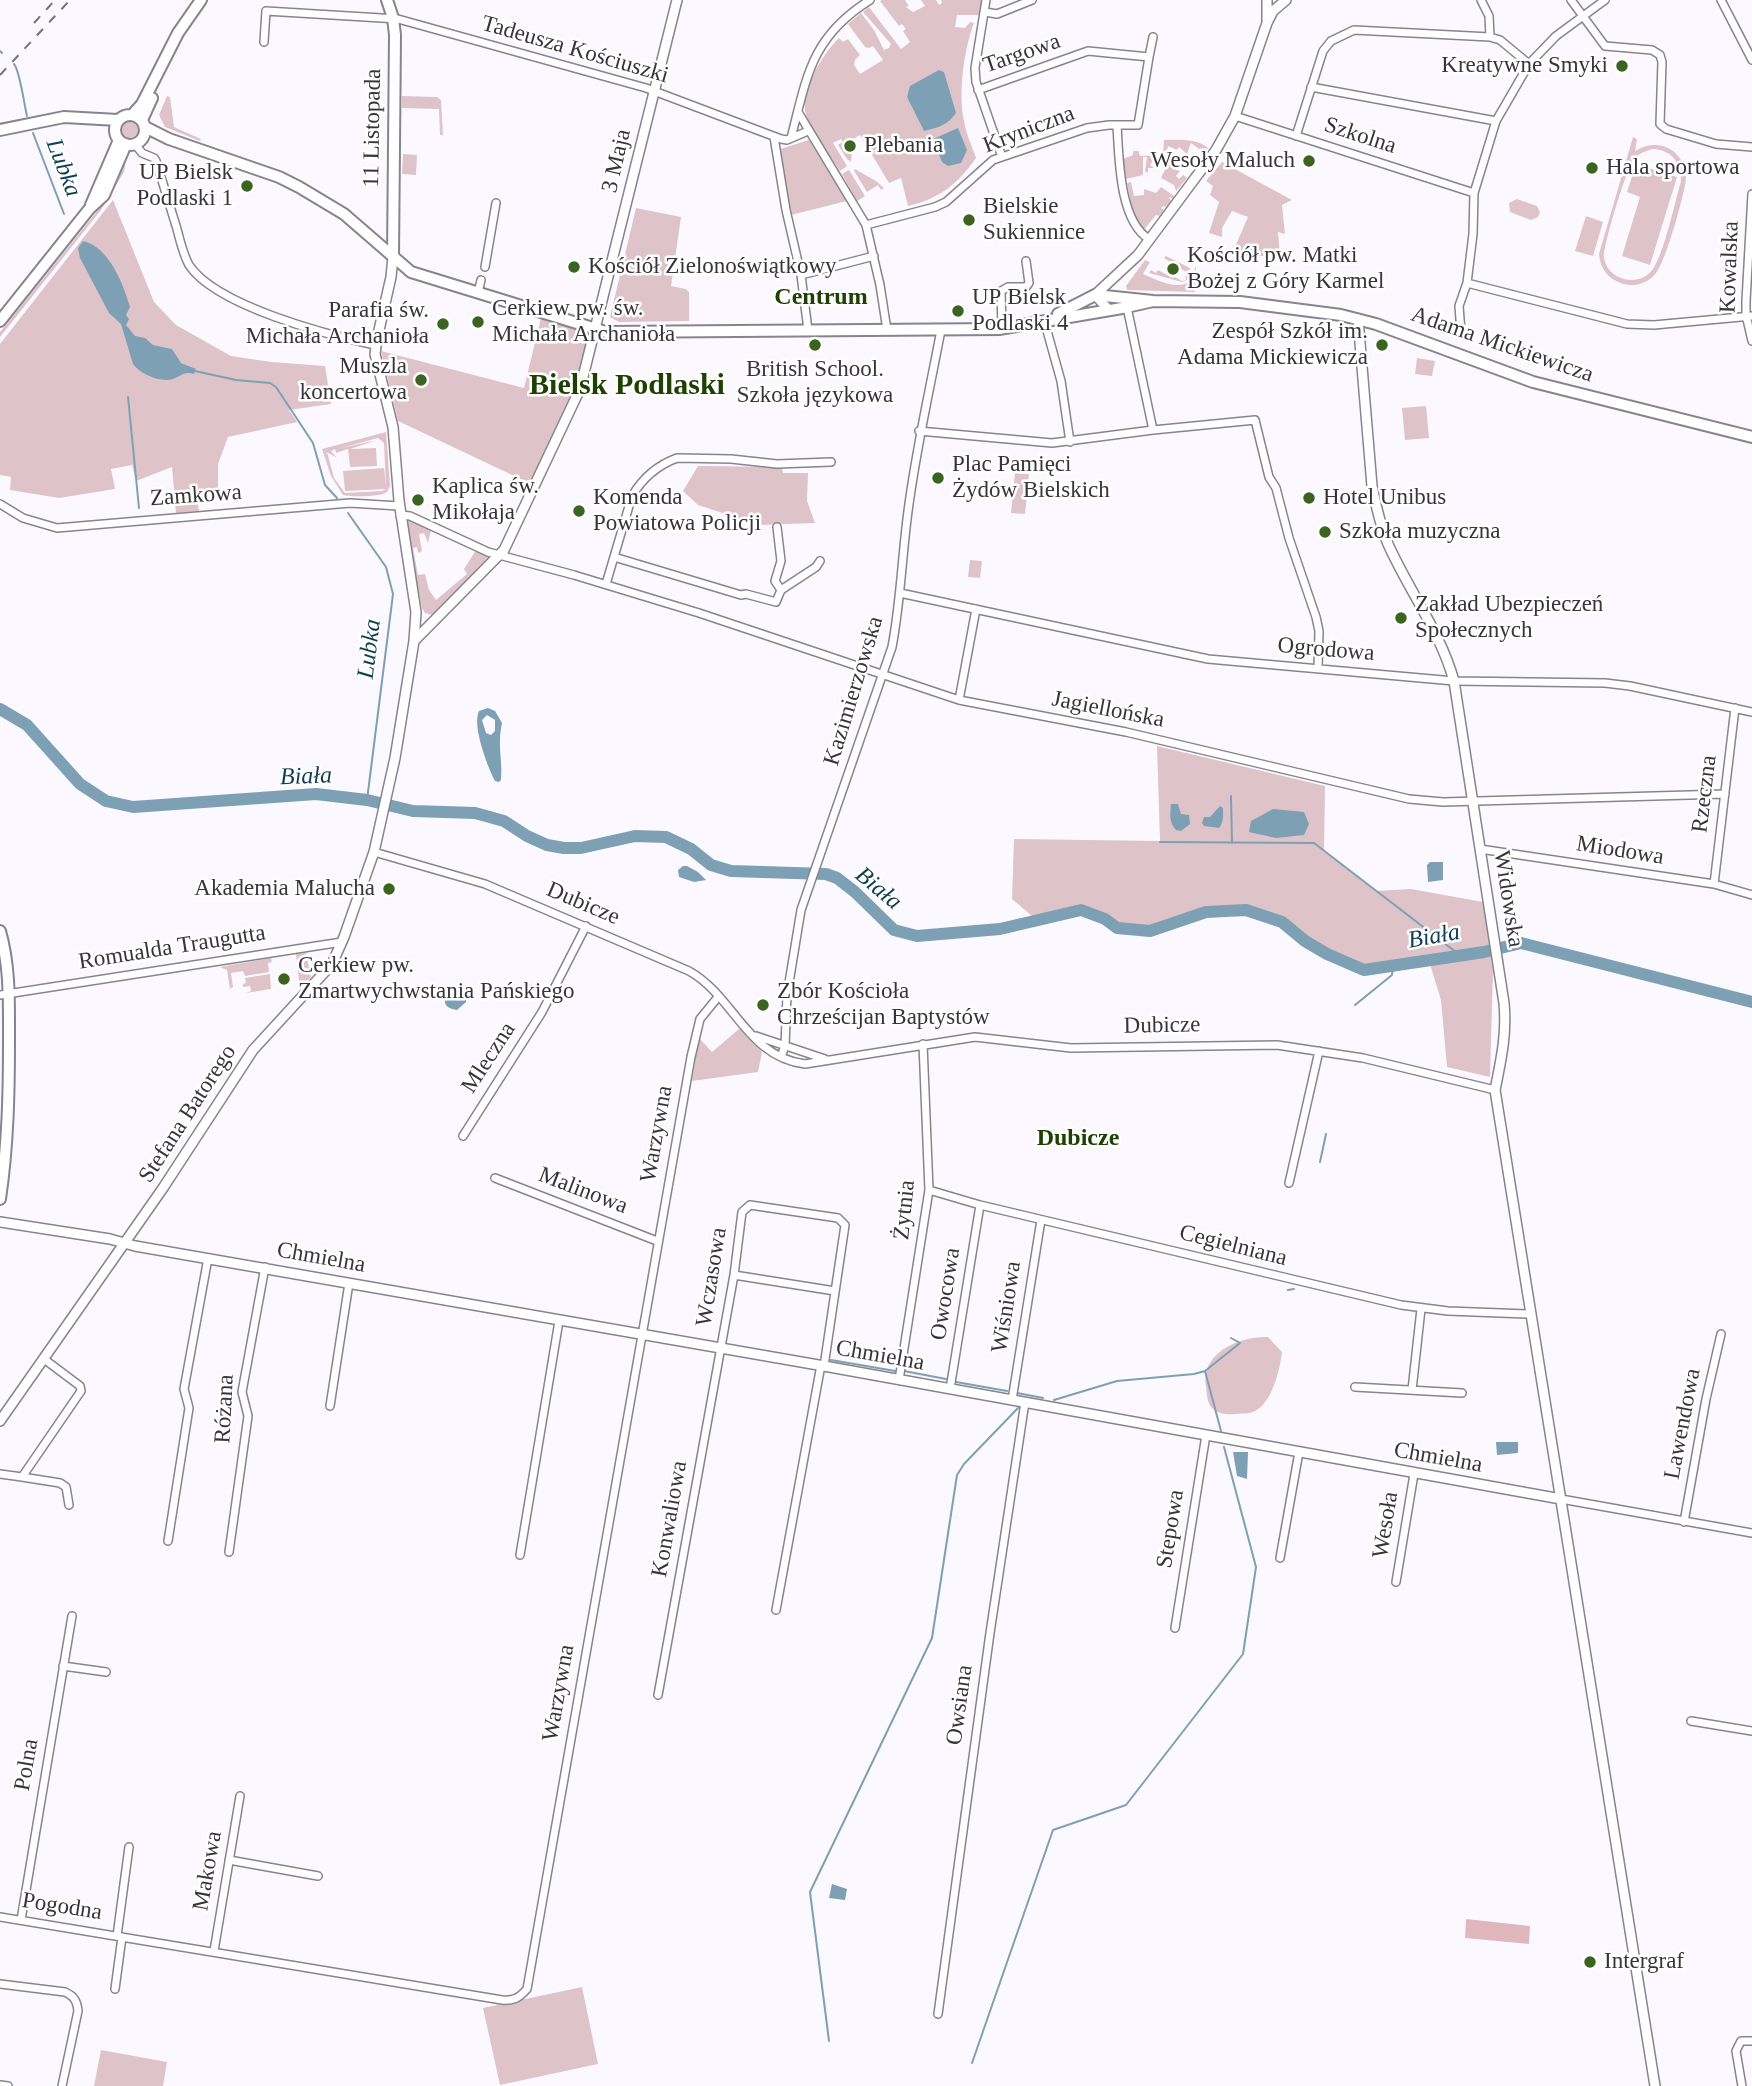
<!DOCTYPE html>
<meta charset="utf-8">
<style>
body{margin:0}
canvas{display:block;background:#fbf9ff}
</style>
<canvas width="1752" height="2086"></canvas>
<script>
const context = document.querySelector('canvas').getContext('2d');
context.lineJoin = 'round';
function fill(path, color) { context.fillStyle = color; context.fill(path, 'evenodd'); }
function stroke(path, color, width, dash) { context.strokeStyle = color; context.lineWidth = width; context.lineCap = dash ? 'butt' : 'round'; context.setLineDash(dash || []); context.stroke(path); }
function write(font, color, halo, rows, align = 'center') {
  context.font = font + ' Georgia,serif'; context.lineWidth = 5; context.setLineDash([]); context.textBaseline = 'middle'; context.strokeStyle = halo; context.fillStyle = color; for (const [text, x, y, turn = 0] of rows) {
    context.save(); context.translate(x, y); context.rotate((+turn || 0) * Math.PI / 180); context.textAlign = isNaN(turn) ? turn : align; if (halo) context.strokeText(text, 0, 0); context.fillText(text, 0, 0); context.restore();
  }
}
fill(new Path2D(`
 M 882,0 L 905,0 L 909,6 L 906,7 L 913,12 L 925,6 L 921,0 L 936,0 L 939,5 L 942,3 L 941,0 L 982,0 L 980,15 L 957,15 L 955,27 L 965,28 L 970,22 L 974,23 C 964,49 958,93 964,121 C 966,134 972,146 976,158 C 958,184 939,199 908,206 L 901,178 L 889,183 L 860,135 L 853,139 L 851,162 L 847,159 L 838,145 L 843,142 L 841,139 L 833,143 L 847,166 L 840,171 C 830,155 811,132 806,115 C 799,92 823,53 839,38 L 843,42 L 848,39 L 860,55 L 855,60 L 854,65 L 860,74 L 883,60 L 873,46 L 869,48 L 865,47 L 848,24 L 861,13 L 874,30 L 884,50 L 889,48 L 891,44 L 863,12 L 869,7 L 901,49 L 910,42 L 903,31 L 906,29 L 902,24 L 899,26 L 880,1 Z
 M 167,96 L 170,97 L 174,127 L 201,139 L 200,141 L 165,127 L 159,115 Z
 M 402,96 L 437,97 L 441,100 L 443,135 L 440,135 L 439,109 L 402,108 Z
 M121 129a9 9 0 1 1 18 0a9 9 0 1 1-18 0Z
 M 1633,137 L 1637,139 L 1635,151 C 1658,136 1686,150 1686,179 C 1684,196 1666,261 1656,273 C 1648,284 1633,288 1621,283 C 1608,279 1600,268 1599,254 ZM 1653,149 C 1672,150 1681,163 1681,181 C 1675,202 1664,253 1653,269 C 1640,288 1607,281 1604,257 C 1603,246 1627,167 1634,159 C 1639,153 1646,151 1653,149 Z
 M 809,140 L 847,201 L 791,215 L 780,149 Z
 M 1164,140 C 1180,140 1195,138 1208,148 L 1199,161 L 1197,159 L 1203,152 L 1191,143 L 1187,154 L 1179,147 L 1177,150 L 1168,146 L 1166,158 L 1186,156 L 1197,164 L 1185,158 L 1183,160 L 1172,162 L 1178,162 L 1173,169 L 1180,171 L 1176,176 L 1179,179 L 1183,175 L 1187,178 L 1176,191 L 1174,185 L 1161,178 L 1168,163 L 1152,162 L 1150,165 L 1154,168 L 1148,168 L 1148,173 L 1145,171 L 1147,157 L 1143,157 L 1143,175 L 1126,179 L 1123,159 L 1133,155 L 1133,151 L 1139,151 L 1139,154 L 1141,156 L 1163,155 Z
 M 403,154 L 417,155 L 416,175 L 402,174 Z
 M 126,160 L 124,172 L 101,210 L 0,337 L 0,332 L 98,210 L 122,161 Z
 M 1222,162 L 1292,200 L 1282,205 L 1285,234 L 1278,232 L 1280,256 L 1244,256 L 1234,249 L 1248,217 L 1232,211 L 1222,228 L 1222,237 L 1209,233 L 1219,202 L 1210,195 L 1213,186 L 1206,181 Z
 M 1636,164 L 1677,177 L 1650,265 L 1622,256 L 1640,197 L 1627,192 Z
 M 855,169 L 876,181 L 884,188 L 881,190 L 878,185 L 867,192 L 854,171 Z
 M 849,170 L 865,196 L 857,201 L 842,174 Z
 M 1131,182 L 1134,196 L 1144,195 L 1144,189 L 1156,193 L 1161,187 L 1174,196 L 1173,199 L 1169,197 L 1171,201 L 1166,207 L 1163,206 L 1161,208 L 1164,210 L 1159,216 L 1156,215 L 1143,231 L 1133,213 L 1127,183 Z
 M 1517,199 L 1537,206 L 1540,212 L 1538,217 L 1531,220 L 1510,212 L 1509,203 Z
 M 113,200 L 154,302 L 176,325 L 231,356 L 271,362 L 325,366 L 331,404 L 289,410 L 297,422 L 228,437 L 218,464 L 218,490 L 196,494 L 199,511 L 176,513 L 172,467 L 136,481 L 132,465 L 111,469 L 115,489 L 59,498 L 10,490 L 11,477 L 0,475 L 0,344 Z
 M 636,208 L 681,217 L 671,286 L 686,289 L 689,292 L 689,321 L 619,322 L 610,317 Z
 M 1586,216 L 1603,222 L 1593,256 L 1575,251 Z
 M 1166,256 L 1190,268 L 1187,280 L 1182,282 L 1149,273 L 1151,270 L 1156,273 L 1158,270 L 1173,278 L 1175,277 L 1182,281 L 1186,280 L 1186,272 L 1164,258 Z
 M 1145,260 L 1150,262 L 1143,274 C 1157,280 1176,290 1190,282 L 1196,266 L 1195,292 L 1127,290 L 1126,286 Z
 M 541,318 L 581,331 L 585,333 C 596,360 544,456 531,484 L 398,421 L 381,351 L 524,388 Z
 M 1417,358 L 1435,361 L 1432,376 L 1415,374 Z
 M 1426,406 L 1429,438 L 1405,440 L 1402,408 Z
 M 386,432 L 390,486 C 389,488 388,490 387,492 C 381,497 350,497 343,495 L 331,476 L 322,449 ZM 378,438 L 384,443 L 386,488 L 384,468 L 343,471 L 345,491 L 386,489 L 382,491 L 345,493 L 334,478 L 327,452 L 337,458 L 331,451 L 335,449 L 336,453 L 348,449 L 350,467 L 377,466 L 376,448 L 350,449 L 377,440 L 341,448 Z
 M 698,466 L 779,467 L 782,467 L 783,473 L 808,473 L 807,501 L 815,523 L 759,525 L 698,505 L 683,491 Z
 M 1015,473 L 1029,474 L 1025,514 L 1011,513 Z
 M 408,519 L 431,530 L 428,543 L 424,533 L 419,534 L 422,551 L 418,553 L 417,547 L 413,548 L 418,575 L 425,574 L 429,590 L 436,600 L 467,574 L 464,569 L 476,550 L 490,557 L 490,561 L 432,615 L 425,613 L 422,608 L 405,522 Z
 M 970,560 L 982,561 L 980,578 L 968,577 Z
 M 1157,746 L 1325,786 L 1324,851 L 1376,891 L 1411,889 L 1483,902 L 1493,971 L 1490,1077 L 1447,1067 L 1441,1000 L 1429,961 L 1364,970 L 1327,954 L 1305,941 L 1282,922 L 1246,910 L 1206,912 L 1150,931 L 1117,928 L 1105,919 L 1081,911 L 1038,921 L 1012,899 L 1014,839 L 1160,841 Z
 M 306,953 L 311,977 L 300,989 L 296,954 Z
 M 271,958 L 272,962 L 268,963 L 269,972 L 245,976 L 243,971 L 231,973 L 233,987 L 230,989 L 227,970 L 220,967 Z
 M 270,974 L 271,989 L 246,993 L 251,991 L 250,986 L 243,987 L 243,984 L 246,983 L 245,978 Z
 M 740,1028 L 762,1052 L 758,1072 L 692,1081 L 699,1038 L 712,1052 Z
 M 1268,1337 L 1282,1352 C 1280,1369 1272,1405 1253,1412 C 1249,1414 1242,1413 1237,1414 C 1228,1415 1218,1414 1212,1408 C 1207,1403 1207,1394 1206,1387 C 1200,1353 1239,1336 1268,1337 Z
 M 582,1987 L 598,2064 L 500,2085 L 483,2008 Z
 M 101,2050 L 167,2062 L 163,2086 L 94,2086 Z`), '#dec4c8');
fill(new Path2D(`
 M 1466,1919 L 1530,1926 L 1529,1944 L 1465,1938 Z`), '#dfb7bd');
fill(new Path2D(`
 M 939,70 L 944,72 L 956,113 C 948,125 937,128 924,131 L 907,97 L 910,86 Z
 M 958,128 L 967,150 L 961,163 L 948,166 L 942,162 L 933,139 Z
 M 83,241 C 109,247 123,283 130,307 L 126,315 L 129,319 L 126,325 L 135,336 L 145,338 L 153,345 L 172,349 L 181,363 L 196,369 L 194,374 C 184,371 182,376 173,379 C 160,383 140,374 133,364 L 121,324 L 109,313 L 80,258 L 78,248 Z
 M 488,708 L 495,711 L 502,723 C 497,747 503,759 501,780 L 499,782 L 495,781 C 487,765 472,726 479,711 ZM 487,715 L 495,720 L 495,731 L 491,735 L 486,733 L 482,720 Z
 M 1171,804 L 1178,804 L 1181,814 L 1189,815 L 1190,824 L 1181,831 L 1176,830 C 1169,823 1170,814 1171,804 Z
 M 1220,806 L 1223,808 C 1223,815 1224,822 1219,828 L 1204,826 L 1202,823 L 1204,817 L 1210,817 Z
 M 1273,809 L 1304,812 L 1309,824 L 1304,835 L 1276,838 L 1249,832 L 1251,821 Z
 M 1430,862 L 1443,862 L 1443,880 L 1428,882 L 1427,865 Z
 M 687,866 L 698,872 L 706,880 L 694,882 L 679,877 L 678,870 L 683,866 Z
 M 459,990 L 466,994 L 466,1002 L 457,1010 C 446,1008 442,1004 447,993 Z
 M 1496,1442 L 1518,1442 L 1518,1453 L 1497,1455 Z
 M 1233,1452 L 1248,1452 L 1247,1479 L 1237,1476 Z
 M 832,1884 L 847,1889 L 845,1900 L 829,1898 Z`), '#7ea0b4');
stroke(new Path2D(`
 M 0,51 L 2,53
 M 14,64 C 20,71 24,104 27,116
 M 33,133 L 64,214
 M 195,371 L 236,380 L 270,383 L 276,387 L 313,443 L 325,485 L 337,498
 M 128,397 L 139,508
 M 348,513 L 386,567 L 393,594 L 367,800
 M 1231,796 L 1232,843
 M 1160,842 L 1314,843 L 1461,956
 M 1355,1005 L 1392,975 L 1393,967
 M 1320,1162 L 1326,1134
 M 1288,1290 L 1294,1289
 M 831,1360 L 895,1371
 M 904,1371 L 946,1379
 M 1205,1371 L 1221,1431
 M 956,1382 L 1007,1391
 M 1017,1393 L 1043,1398
 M 1054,1400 L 1117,1381 L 1194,1374 L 1205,1371 L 1240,1343 L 1231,1338
 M 829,2041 L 810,1892 L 932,1638 L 957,1475 L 964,1464 L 1018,1408
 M 972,2063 L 1053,1830 L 1126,1805 L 1243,1654 L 1256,1567 L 1224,1447`), '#7ea0b4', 2);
stroke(new Path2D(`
 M 0,709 L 27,725 L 80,784 L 106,801 L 133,807 L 316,794 L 367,800 L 413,811 L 475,813 L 504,821 L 527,836 L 547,845 L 564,848 L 581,848 L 635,836 L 666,837 L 691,849 L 711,865 L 731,871 L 826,874 L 837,878 L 855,892 L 894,930 L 917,936 L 1000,929 L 1081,910 L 1105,919 L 1117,928 L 1150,931 L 1206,912 L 1246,910 L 1282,922 L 1305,941 L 1327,954 L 1364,970 L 1484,952 L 1521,943 L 1752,1002`), '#7ea0b4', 12);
const minor = new Path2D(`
 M 986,0 L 975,68 L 976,82 L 1002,157
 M 1481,0 L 1489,16 L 1490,37
 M 1571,0 L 1605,46 L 1652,50 L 1660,55 L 1662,62 L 1660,124 L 1666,129 L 1716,144 L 1752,147
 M 1605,0 L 1556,36 L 1529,64 L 1496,121 L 1474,193 L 1473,234 L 1467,283 L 1627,324 L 1654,325 L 1752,316
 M 1721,0 L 1752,60
 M 985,12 L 997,14 L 1032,0
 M 264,42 L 266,11 L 398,19 L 646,88 L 781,139 L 787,140 L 808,131
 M 1149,57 L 1153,37
 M 1311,87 L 1496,121
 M 798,112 L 866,225 L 880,285 L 887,330
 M 1235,116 L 1474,193
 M 1117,125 C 1119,157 1119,221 1149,239
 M 1296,136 L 1323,51 L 1331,41 L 1354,30 L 1490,37 L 1500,40 L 1529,64
 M 774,137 L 786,210 L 801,275
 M 791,138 C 807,76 811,37 870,0
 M 135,144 L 142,153 L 154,158 L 156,161 C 163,184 170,206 177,229 C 180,241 183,254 189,265 C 216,306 328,335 375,345
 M 1752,194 L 1746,301 L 1746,315 L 1752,341
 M 866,225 L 935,207 L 946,202 L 993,160 L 1087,128 L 1109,125 L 1138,125 L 1149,57 L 1088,51 L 978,90
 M 485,267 L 496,203
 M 478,293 L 481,280
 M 1127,307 L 1153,430
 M 1044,320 L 1061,381 L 1070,442
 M 1002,328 L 1001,291 L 1008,287 L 1026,287 L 1029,283 L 1026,261
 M 808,330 L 801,275 L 874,256
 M 1461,332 L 1459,306 L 1467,283
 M 919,431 L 1052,443 L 1153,430 L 1255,420 L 1269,477 L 1276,488 L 1289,538 L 1316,617 L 1319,631 L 1318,668
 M 0,504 L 23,518 L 57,528 L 350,503 L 399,506
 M 400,515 L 410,516 L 488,552 L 574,575 L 699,613 L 959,700 L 1126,732 L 1409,799 L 1443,802 L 1725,794
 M 777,527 L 781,561 L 775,581 L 781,590
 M 614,557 L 741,595 L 746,594 L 776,602 L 781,590 L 816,567 L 820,561
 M 606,584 L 632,496 C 642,479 658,465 677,458 L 731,459 L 777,464 L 831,462
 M 900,593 L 1208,659 L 1454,681 L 1605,683 L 1630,686 L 1752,712
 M 959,700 L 976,609
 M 1480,849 L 1714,884 L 1752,895
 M 374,852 L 485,884 L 689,971 C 734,996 747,1057 805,1064 L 975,1037 L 1071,1048 L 1277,1045 L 1363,1058 L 1495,1090
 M 1714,884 L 1735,708
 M 0,995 L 342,942
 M 756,1036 L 825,1059
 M 781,1057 L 785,1046 L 787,995 L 801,910 L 892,647 C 901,600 902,552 909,504 C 917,445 930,388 941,330
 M 463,1136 L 542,1012 L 586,926
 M 495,1178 L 657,1241
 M 1289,1183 L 1319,1051
 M 929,1190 L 980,1205 L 1401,1305 L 1448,1311 L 1527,1314 L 1531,1312
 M 734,1275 L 835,1291
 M 899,1380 L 929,1190 L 923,1044
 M 1355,1387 L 1462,1393
 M 950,1389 L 980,1205
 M 1412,1390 L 1421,1309
 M 1012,1400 L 1041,1220
 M 330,1406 L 349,1283
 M 0,1474 L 22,1477 L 81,1391 L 80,1386 L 44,1359
 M 22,1477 L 60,1483 L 66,1487 L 69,1505
 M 1561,1499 L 1752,1533
 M 1684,1522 L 1706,1399 L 1721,1334
 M 168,1541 L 189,1408 L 184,1389 L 208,1258
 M 229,1552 L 248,1416 L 242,1392 L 265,1267
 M 520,1555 L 559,1321
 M 1280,1558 L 1299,1452
 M 1396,1582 L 1414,1474
 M 776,1610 L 821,1365
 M 1175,1628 L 1206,1435
 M 63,1666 L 106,1672
 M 658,1695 L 734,1275 L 742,1212 L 750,1205 L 838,1218 L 845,1225 L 824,1366
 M 1691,1721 L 1752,1731
 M 229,1860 L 318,1876
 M 0,1917 L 502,2000 C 514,2001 519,1998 527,1989 L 691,1057 L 700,1019 L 718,997
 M 21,1920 L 72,1616
 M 117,1936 L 129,1847
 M 214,1951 L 240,1796
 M 0,1984 L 65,1992 C 74,1996 77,2001 78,2011 L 62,2086
 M 115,1989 L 122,1937
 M 938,2014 L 990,1633 L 1025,1402
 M 0,2085 L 8,2086
 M 1742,2086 L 1736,2051 L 1741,2041 L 1752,2041`);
const tertiary = new Path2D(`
 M 1267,23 L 1273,11 L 1286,0
 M 1109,310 L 1095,295 L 1138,255 L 1216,150 L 1235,116 L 1267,23 L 1267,0
 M 1358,319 L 1372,486 C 1376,506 1380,525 1388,544 C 1409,591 1440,631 1454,681 L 1504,1003 C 1507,1034 1501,1060 1495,1090 L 1655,2086
 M 414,641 L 504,550 L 580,389 L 677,0
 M 0,1222 L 110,1239 L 135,1246 L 824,1366 L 1561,1499
 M 0,1421 L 163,1188 L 253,1050 L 332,964 L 344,937 L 374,852 L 395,758 L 414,641 L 416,612 L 399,501 L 393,427 L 375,354 L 377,339 L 391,277 L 393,257`);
const secondary = new Path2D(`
 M 387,0 L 393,18 L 395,35 L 393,257
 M 133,114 L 142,104 L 178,33 L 201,0
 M115 130a15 15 0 1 1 30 0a15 15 0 1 1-30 0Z
 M 142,120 L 152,98
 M 145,127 L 169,139 L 279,177 L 299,187 L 344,214 L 411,272 L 606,332 L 999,329 L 1122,308 L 1153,301
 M 0,130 L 64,117 L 118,120
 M 91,205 L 119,140
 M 1058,314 L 1095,295 L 1153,301 L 1240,302 L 1341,315 L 1376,324 L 1533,382 L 1752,437
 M 0,321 L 90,208 L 104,195 L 126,144
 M 0,931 C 10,966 9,1002 9,1038 C 9,1092 8,1145 0,1199`);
stroke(minor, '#87848c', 10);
stroke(tertiary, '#87848c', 12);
stroke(secondary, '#87848c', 14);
stroke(minor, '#fff', 7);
stroke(tertiary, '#fff', 9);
stroke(secondary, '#fff', 10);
stroke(new Path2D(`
 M 34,23 L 55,0
 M 0,75 L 70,0`), '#747277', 2, [9, 9]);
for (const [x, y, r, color] of [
 [1622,66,7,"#3b6420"],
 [850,146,7,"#3b6420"],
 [1309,161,7,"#3b6420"],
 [1592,168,7,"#3b6420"],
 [247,186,7,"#3b6420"],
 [969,220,7,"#3b6420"],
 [574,267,7,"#3b6420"],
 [1173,269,7,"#3b6420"],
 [958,311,7,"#3b6420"],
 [478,322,7,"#3b6420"],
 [443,324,7,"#3b6420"],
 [815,345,7,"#3b6420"],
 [1382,345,7,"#3b6420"],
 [421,380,7,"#3b6420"],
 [938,478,7,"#3b6420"],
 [1309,498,7,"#3b6420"],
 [418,500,7,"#3b6420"],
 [579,511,7,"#3b6420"],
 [1325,532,7,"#3b6420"],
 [1401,618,7,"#3b6420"],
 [389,889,7,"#3b6420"],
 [284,979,7,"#3b6420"],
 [763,1005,7,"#3b6420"],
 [1590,1962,7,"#3b6420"]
]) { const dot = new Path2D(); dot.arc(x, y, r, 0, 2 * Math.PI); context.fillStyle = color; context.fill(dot); stroke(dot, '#fff', 2.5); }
write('23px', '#373539', '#fff', [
 ["Tadeusza Kościuszki",575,50,16],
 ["Targowa",1022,54,-19],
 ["11 Listopada",373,128,-89],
 ["Kryniczna",1029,130,-21],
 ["Szkolna",1360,136,18],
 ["3 Maja",617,161,-77],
 ["Kowalska",1730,267,-88],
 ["Adama Mickiewicza",1502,345,19],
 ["Zamkowa",196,496,-4],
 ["Ogrodowa",1326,650,5],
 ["Kazimierzowska",854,691,-73],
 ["Jagiellońska",1108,710,11],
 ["Rzeczna",1705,794,-83],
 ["Miodowa",1620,851,9],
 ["Widowska",1508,899,81],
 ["Dubicze",583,904,23],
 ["Romualda Traugutta",172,948,-9],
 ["Dubicze",1162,1026,-1],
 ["Mleczna",489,1058,-57],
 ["Stefana Batorego",188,1114,-57],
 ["Warzywna",657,1134,-80],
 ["Malinowa",583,1191,21],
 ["Żytnia",905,1210,-84],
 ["Cegielniana",1233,1246,14],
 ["Chmielna",321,1258,10],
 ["Wczasowa",712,1277,-81],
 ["Owocowa",946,1294,-81],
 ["Wiśniowa",1007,1307,-81],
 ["Chmielna",880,1356,10],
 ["Różana",225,1409,-87],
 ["Lawendowa",1683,1424,-79],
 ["Chmielna",1438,1458,10],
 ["Konwaliowa",670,1519,-80],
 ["Wesoła",1386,1525,-81],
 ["Stepowa",1171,1529,-81],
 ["Warzywna",559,1693,-80],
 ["Owsiana",960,1705,-82],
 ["Polna",27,1765,-80],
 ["Makowa",208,1871,-80],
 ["Pogodna",62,1907,9]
]);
write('23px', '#373539', '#fff', [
 ["Kreatywne Smyki",1608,66,"right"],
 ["Plebania",864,146],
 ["Wesoły Maluch",1295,161,"right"],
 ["Hala sportowa",1606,168],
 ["UP Bielsk",233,173,"right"],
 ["Podlaski 1",233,199,"right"],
 ["Bielskie",983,207],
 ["Sukiennice",983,233],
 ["Kościół pw. Matki",1187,256],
 ["Bożej z Góry Karmel",1187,282],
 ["Kościół Zielonoświątkowy",588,267],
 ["UP Bielsk",972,298],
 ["Podlaski 4",972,324],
 ["Cerkiew pw. św.",492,309],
 ["Michała Archanioła",492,335],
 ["Parafia św.",429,311,"right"],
 ["Michała Archanioła",429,337,"right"],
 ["Zespół Szkół im.",1368,332,"right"],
 ["Adama Mickiewicza",1368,358,"right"],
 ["Muszla",407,367,"right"],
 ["koncertowa",407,393,"right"],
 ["British School.",815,370,"center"],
 ["Szkoła językowa",815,396,"center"],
 ["Plac Pamięci",952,465],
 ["Żydów Bielskich",952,491],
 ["Kaplica św.",432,487],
 ["Mikołaja",432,513],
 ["Komenda",593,498],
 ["Powiatowa Policji",593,524],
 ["Hotel Unibus",1323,498],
 ["Szkoła muzyczna",1339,532],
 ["Zakład Ubezpieczeń",1415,605],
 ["Społecznych",1415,631],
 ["Akademia Malucha",375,889,"right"],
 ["Cerkiew pw.",298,966],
 ["Zmartwychwstania Pańskiego",298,992],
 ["Zbór Kościoła",777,992],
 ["Chrześcijan Baptystów",777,1018],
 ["Intergraf",1604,1962]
], 'left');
write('italic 24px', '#0f3d54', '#fff', [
 ["Lubka",63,168,69],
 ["Lubka",370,649,-83],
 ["Biała",306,777,-2],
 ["Biała",878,889,40],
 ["Biała",1434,937,-10]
]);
write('bold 24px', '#1d4100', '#fff', [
 ["Centrum",821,298],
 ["Dubicze",1078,1139]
]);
write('bold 30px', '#1d4100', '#fff', [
 ["Bielsk Podlaski",627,386]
]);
</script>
